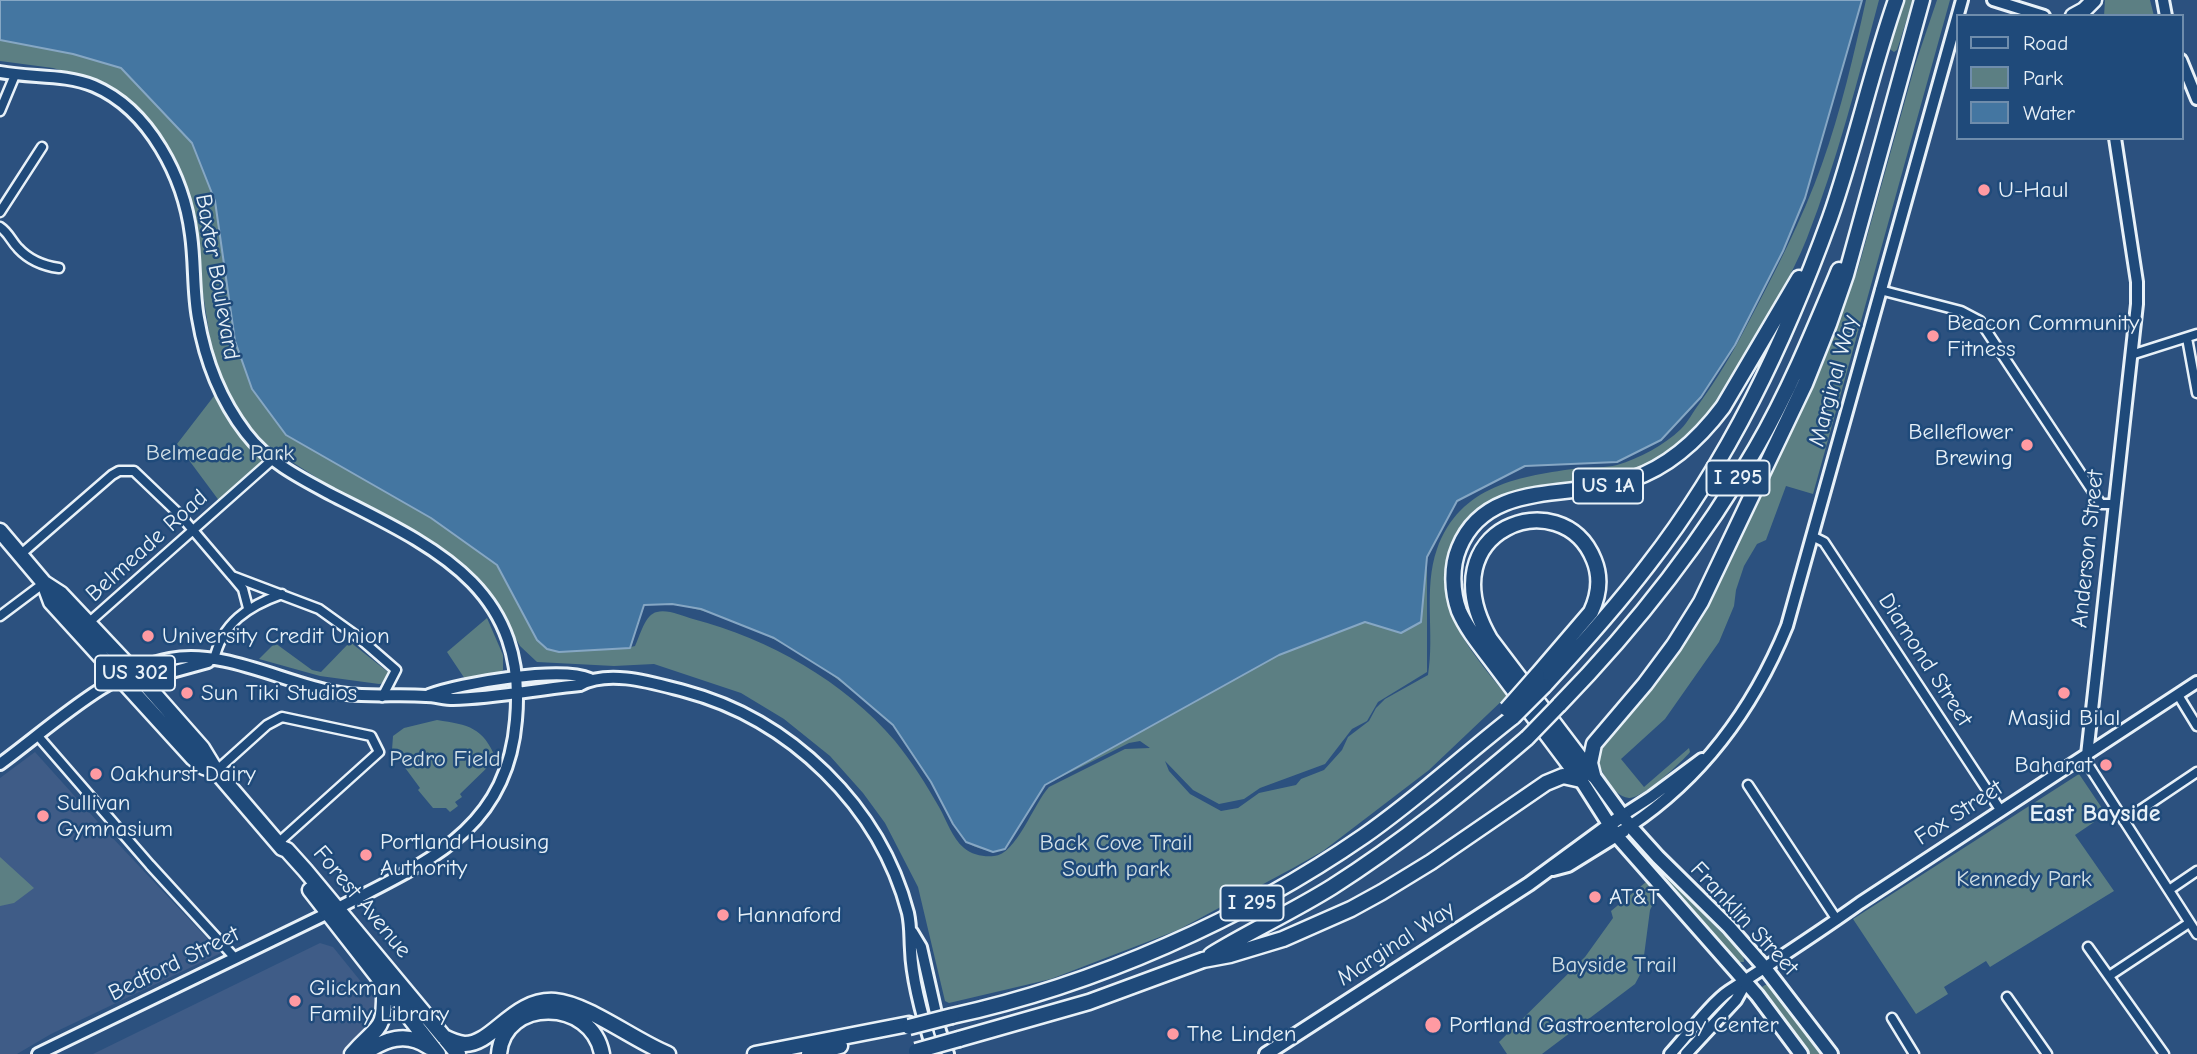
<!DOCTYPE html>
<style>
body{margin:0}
#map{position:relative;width:2197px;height:1054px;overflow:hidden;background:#2c517f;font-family:"Comic Neue",sans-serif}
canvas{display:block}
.legend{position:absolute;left:1956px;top:14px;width:228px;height:126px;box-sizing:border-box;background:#1f4a7a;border:2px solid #6f8dac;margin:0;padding:9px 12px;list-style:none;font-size:21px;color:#e8f1f8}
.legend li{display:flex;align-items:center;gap:14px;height:35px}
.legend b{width:35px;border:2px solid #6f8dac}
</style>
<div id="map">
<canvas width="2197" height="1054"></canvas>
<ul class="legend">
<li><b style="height:9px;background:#1f4a7a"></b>Road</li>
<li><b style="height:19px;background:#5c7f83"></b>Park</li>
<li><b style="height:19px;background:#4476a1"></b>Water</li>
</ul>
</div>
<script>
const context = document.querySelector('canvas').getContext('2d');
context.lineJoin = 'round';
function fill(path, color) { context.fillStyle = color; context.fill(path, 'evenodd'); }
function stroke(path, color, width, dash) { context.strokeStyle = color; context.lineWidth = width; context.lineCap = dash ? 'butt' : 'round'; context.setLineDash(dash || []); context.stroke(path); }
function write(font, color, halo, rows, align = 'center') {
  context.font = font + ' "Comic Neue",sans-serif'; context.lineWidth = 5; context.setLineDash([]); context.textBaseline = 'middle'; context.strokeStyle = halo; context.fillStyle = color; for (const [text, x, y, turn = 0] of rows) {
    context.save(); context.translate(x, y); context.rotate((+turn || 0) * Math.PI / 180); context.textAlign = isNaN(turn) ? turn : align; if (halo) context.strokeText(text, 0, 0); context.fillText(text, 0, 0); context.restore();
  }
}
fill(new Path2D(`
 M 35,752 L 107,832 L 221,953 L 51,1034 L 17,1054 L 0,1054 L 0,778 Z
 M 320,943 L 333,947 L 375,999 L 379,1007 L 371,1027 L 342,1054 L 93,1054 Z`), '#3f5c87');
fill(new Path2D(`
 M 0,0 L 1457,501 L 1427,557 L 1427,672 L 1378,702 L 1367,721 L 1352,729 L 1325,764 L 1260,788 L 1244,799 L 1219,804 L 1193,790 L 1165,761 L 1169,771 L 1190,794 L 1221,811 L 1238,808 L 1259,793 L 1296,785 L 1301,779 L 1324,770 L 1342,750 L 1348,737 L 1369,721 L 1376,708 L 1385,699 L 1428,675 C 1435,634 1423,589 1437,549 C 1460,485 1520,476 1580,468 C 1592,467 1605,468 1617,465 C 1640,458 1663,446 1681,429 C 1688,422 1693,412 1699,404 C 1717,379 1732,354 1746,327 C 1774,274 1802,220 1822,164 C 1841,111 1854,54 1866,0 L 1879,0 C 1858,79 1837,161 1807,238 C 1791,278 1767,316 1745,354 C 1723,393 1703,432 1664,456 C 1643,469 1619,478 1595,482 C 1546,489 1487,482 1458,533 C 1422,598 1467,646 1507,696 L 1429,770 L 1323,851 L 1293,868 L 1178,930 L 1051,979 L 949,1003 L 945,1001 L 918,887 L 885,823 L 863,793 L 830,756 L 784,719 L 741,693 L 654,664 L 614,666 L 537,662 L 520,646 L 494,601 L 465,565 L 412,531 L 333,488 L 259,441 L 229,395 L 212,351 L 185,180 L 162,136 L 143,112 L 108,84 L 53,68 L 0,61 ZM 672,604 C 744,616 811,655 866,702 C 875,710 886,717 894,726 C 909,745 924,768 935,789 C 944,806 952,826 965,840 C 975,850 992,852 1005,849 L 1045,785 L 1129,743 L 1140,741 L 1150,748 L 1125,749 L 1049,787 C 1034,803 1016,855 994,856 C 984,857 972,855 964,848 C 952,838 947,821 939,807 C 926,784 912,762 895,741 C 844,681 769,639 693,619 C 683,616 667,609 657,612 C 645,614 640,636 635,646 L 631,647 L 644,605 Z
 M 1903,0 L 1913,0 L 1897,50 L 1894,52 L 1888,48 Z
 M 1937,0 L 1950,0 L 1813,494 L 1786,486 L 1766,540 L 1757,544 L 1744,566 L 1736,590 L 1734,606 L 1719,642 L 1665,719 L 1621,759 L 1644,787 L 1689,748 L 1690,752 C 1682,762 1642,799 1629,798 C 1619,797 1613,789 1608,781 C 1599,768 1597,761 1600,745 L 1650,691 L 1717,588 L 1822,362 L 1858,269 L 1915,65 Z
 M 2105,0 L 2150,0 L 2154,16 L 2104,16 Z
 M 214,396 L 262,462 L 220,502 L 177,444 Z
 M 487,618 L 503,655 L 503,670 L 495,675 L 465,679 L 447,652 Z
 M 350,642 L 388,672 L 389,678 L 386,683 L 379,684 L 320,676 L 259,659 L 275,643 L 312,670 L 321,672 Z
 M 437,720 C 469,725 483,727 496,759 L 460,794 L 462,797 L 455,802 L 458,806 L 450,812 L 446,808 L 433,808 L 418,790 L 420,788 L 392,750 L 393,736 L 404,728 Z
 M 2079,774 L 2106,814 L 2075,835 L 2114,891 L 1990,967 L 1986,961 L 1944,987 L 1948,994 L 1916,1014 L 1853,919 Z
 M 1626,835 L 1630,836 L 1653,863 L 1724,935 C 1735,940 1744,949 1744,962 L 1739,962 L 1626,838 Z
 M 0,857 L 34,888 L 14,903 L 0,906 Z
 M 1652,877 L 1661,888 L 1650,910 L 1642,971 L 1635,984 L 1542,1054 L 1507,1054 L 1499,1042 L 1585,957 L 1613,918 L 1611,911 Z
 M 1765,985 L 1769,985 L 1821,1054 L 1806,1054 L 1759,989 Z`), '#5c7f83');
const water = new Path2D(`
 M 0,0 L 1862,0 L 1805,198 L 1783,251 L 1735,345 L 1701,397 L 1661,440 L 1617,462 L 1525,466 L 1457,501 L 1427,557 L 1421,622 L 1401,633 L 1365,622 L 1279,655 L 1045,785 L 1005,849 L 993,852 L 966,842 L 953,824 L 931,782 L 893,725 L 838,678 L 774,638 L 701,609 L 672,604 L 644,605 L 630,648 L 559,652 L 547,649 L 537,640 L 497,565 L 431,518 L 286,435 L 252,389 L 235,341 L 215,201 L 192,143 L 121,68 L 73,54 L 0,40 Z`);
fill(water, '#4476a1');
stroke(water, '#86a7c4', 2);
const street = new Path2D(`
 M 0,111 L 15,75
 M 0,212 L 42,147
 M 0,227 C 9,233 11,241 18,248 C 29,260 44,266 59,268
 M 1880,290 L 1961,311 L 1980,321 L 2101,504 L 2114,504
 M 2187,338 L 2197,393
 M 2131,355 L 2197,334
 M 1812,536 L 1824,542 L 2001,811
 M 21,554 L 112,475 L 119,471 L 134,471 L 180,515 L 232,576 L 319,609 L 358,637 L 396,670 L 382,697
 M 233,577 L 243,589 L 248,608
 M 0,616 L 44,583
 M 86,625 L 272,460
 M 214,660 C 222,623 248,606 282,594
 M 2178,695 L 2197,726
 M 38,736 L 150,865 L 235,958
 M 2087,755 L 2089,766 L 2197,934
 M 216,771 L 267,725 L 282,717 L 371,736 L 379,752 L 278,843
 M 1748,785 L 1837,920
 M 2124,821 L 2197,772
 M 2169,890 L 2197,871
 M 2088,947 L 2164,1054
 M 2109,976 L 2189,923
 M 2007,997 L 2047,1054
 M 1892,1018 L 1914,1054`);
const secondary = new Path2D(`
 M 1993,0 L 2044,16
 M 2163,0 L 2166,16
 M 2181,60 L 2197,99
 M 0,72 C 31,78 65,74 94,86 C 150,110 184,178 191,235 C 195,263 193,291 198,318 C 205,360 220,399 246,433 C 268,462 300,478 332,495 C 434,547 528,587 516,720 C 507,832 424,863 338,908
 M 136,679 L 150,678 L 208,662
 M 429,695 C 461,683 560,666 590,679
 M 2087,755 L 2137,304 L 2137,282 L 2115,138
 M 0,764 C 48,729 112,669 170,659 C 227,648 290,687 347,694 C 373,697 400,694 426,696 C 435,696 444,699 453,699 C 496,698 538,689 580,685 C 609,669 653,683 684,691 C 790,719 880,806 908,913 C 911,927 910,937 911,950 C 912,983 924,1023 934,1054
 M 1623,815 L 1651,797 L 1702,759
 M 1630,826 C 1703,777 1754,707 1787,626 L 1962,0
 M 912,932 L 921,947 L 940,1031 L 948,1054
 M 38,1054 L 328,913
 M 1670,1054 C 1685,1038 1712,1002 1729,991 C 1773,962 1817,934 1860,903 L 2197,682
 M 1686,1054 L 1736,1000 L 1746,982`);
const primary = new Path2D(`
 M 1593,775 L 1630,826 L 1658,857 L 1729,927 L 1765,968 L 1831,1054
 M 1581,780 L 1616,835 L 1757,995 L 1801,1054
 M 1553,869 L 1568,865 L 1623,831
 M 1266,1054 L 1529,884 L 1623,815`);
const highway = new Path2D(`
 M 2073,16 L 2084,10 L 2094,0
 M 0,531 L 44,583 L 61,594 L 142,680 L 202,748 L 216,771 L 282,848 L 287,850 L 305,870 L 458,1054
 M 44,583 L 51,602 L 193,758 L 204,767 L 216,771
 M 1537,675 L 1591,612 C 1599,595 1601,577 1594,560 C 1562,480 1426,529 1490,639 L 1590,771
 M 1544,686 C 1580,647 1616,607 1648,565 C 1729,461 1785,342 1830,218 C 1855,147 1871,72 1896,0
 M 1559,705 C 1635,627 1702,542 1756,448 C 1789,391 1814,330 1839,270
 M 1593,775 L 1590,763 L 1594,744 L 1645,684 L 1674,645 L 1701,602 L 1805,384 L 1829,324 L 1846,275 L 1922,0
 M 1581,780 C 1553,743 1526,706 1498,669 C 1485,651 1468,632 1459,611 C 1452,592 1451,567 1459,548 C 1487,478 1574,500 1632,479 C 1670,466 1699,439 1723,407 L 1799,278
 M 310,890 L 438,1054
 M 1211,955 C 1250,931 1292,912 1332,887 C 1401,843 1464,792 1527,738
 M 952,1016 C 1095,985 1244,919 1364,836 C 1416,800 1463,756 1513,717
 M 444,1037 C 450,1040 457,1043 464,1044 C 493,1045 513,998 555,1001 C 588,1004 635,1041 668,1054
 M 959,1039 L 1089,1002 L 1203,960 L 1230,955 L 1283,939 L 1351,909 L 1382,892 L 1431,862 L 1546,783 L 1563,776 L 1581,780
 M 352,1054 C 380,1022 385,1034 384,985
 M 363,1054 C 385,1039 406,1031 429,1047
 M 499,1054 C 504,997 592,998 602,1054
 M 755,1054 L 909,1024
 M 809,1054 L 840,1046`);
stroke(street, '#e8f1f8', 13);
stroke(secondary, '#e8f1f8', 16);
stroke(primary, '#e8f1f8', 18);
stroke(highway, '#e8f1f8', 19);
stroke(street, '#1f4a7a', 8);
stroke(secondary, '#1f4a7a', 10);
stroke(primary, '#1f4a7a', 12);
stroke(highway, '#1f4a7a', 14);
const highwayBridge = new Path2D(`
 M 1507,709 L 1537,675
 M 1513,717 L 1544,686
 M 1527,738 L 1559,705
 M 909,1027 L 952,1016
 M 916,1051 L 959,1039`);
stroke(highwayBridge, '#e8f1f8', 19, []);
stroke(highwayBridge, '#1f4a7a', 14);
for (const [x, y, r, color] of [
 [1984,190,7,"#ff9aa2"],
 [1933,336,7,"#ff9aa2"],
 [2027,445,7,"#ff9aa2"],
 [148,636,7,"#ff9aa2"],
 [187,693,7,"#ff9aa2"],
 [2064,693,7,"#ff9aa2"],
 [2106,765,7,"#ff9aa2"],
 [96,774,7,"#ff9aa2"],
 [43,816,7,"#ff9aa2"],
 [366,855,7,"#ff9aa2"],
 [1595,897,7,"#ff9aa2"],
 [723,915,7,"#ff9aa2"],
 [295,1001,7,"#ff9aa2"],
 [1433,1025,9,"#ff9aa2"],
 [1173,1034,7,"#ff9aa2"]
]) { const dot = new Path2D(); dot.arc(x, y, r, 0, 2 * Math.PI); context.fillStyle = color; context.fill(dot); stroke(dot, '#1f4a7a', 2.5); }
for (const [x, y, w] of [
 [1738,478,63],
 [1608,486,70],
 [135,673,80],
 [1252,903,63]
]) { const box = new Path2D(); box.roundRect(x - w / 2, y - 17.5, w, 35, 5); context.fillStyle = '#1f4a7a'; context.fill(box); stroke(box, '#e8f1f8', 2); }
write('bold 21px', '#e8f1f8', null, [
 ["I 295",1738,478],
 ["US 1A",1608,486],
 ["US 302",135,673],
 ["I 295",1252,903]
]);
write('23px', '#e8f1f8', '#1f4a7a', [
 ["U-Haul",1998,190],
 ["Beacon Community",1947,323],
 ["Fitness",1947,349],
 ["Belleflower",2013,432,"right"],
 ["Brewing",2013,458,"right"],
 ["University Credit Union",162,636],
 ["Sun Tiki Studios",201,693],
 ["Masjid Bilal",2064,718,"center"],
 ["Baharat",2092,765,"right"],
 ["Oakhurst Dairy",110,774],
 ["Sullivan",57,803],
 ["Gymnasium",57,829],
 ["Portland Housing",380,842],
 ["Authority",380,868],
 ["AT&T",1609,897],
 ["Hannaford",737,915],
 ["Glickman",309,988],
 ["Family Library",309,1014],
 ["Portland Gastroenterology Center",1449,1025],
 ["The Linden",1187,1034]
], 'left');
write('23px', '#e8f1f8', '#1f4a7a', [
 ["Baxter Boulevard",217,277,80],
 ["Marginal Way",1834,381,-75],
 ["Belmeade Road",147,546,-42],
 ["Anderson Street",2088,549,-84],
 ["Diamond Street",1925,660,57],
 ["Fox Street",1959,813,-33],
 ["Forest Avenue",362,902,50],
 ["Franklin Street",1744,919,47],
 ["Marginal Way",1396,944,-33],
 ["Bedford Street",174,964,-26]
]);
write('23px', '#d3e0e6', '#1f4a7a', [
 ["Belmeade Park",220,453],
 ["Pedro Field",445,759],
 ["Back Cove Trail",1116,843],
 ["South park",1116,869],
 ["Kennedy Park",2024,879],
 ["Bayside Trail",1614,965]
]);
write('bold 24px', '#e8f1f8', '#1f4a7a', [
 ["East Bayside",2095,814]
]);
</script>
